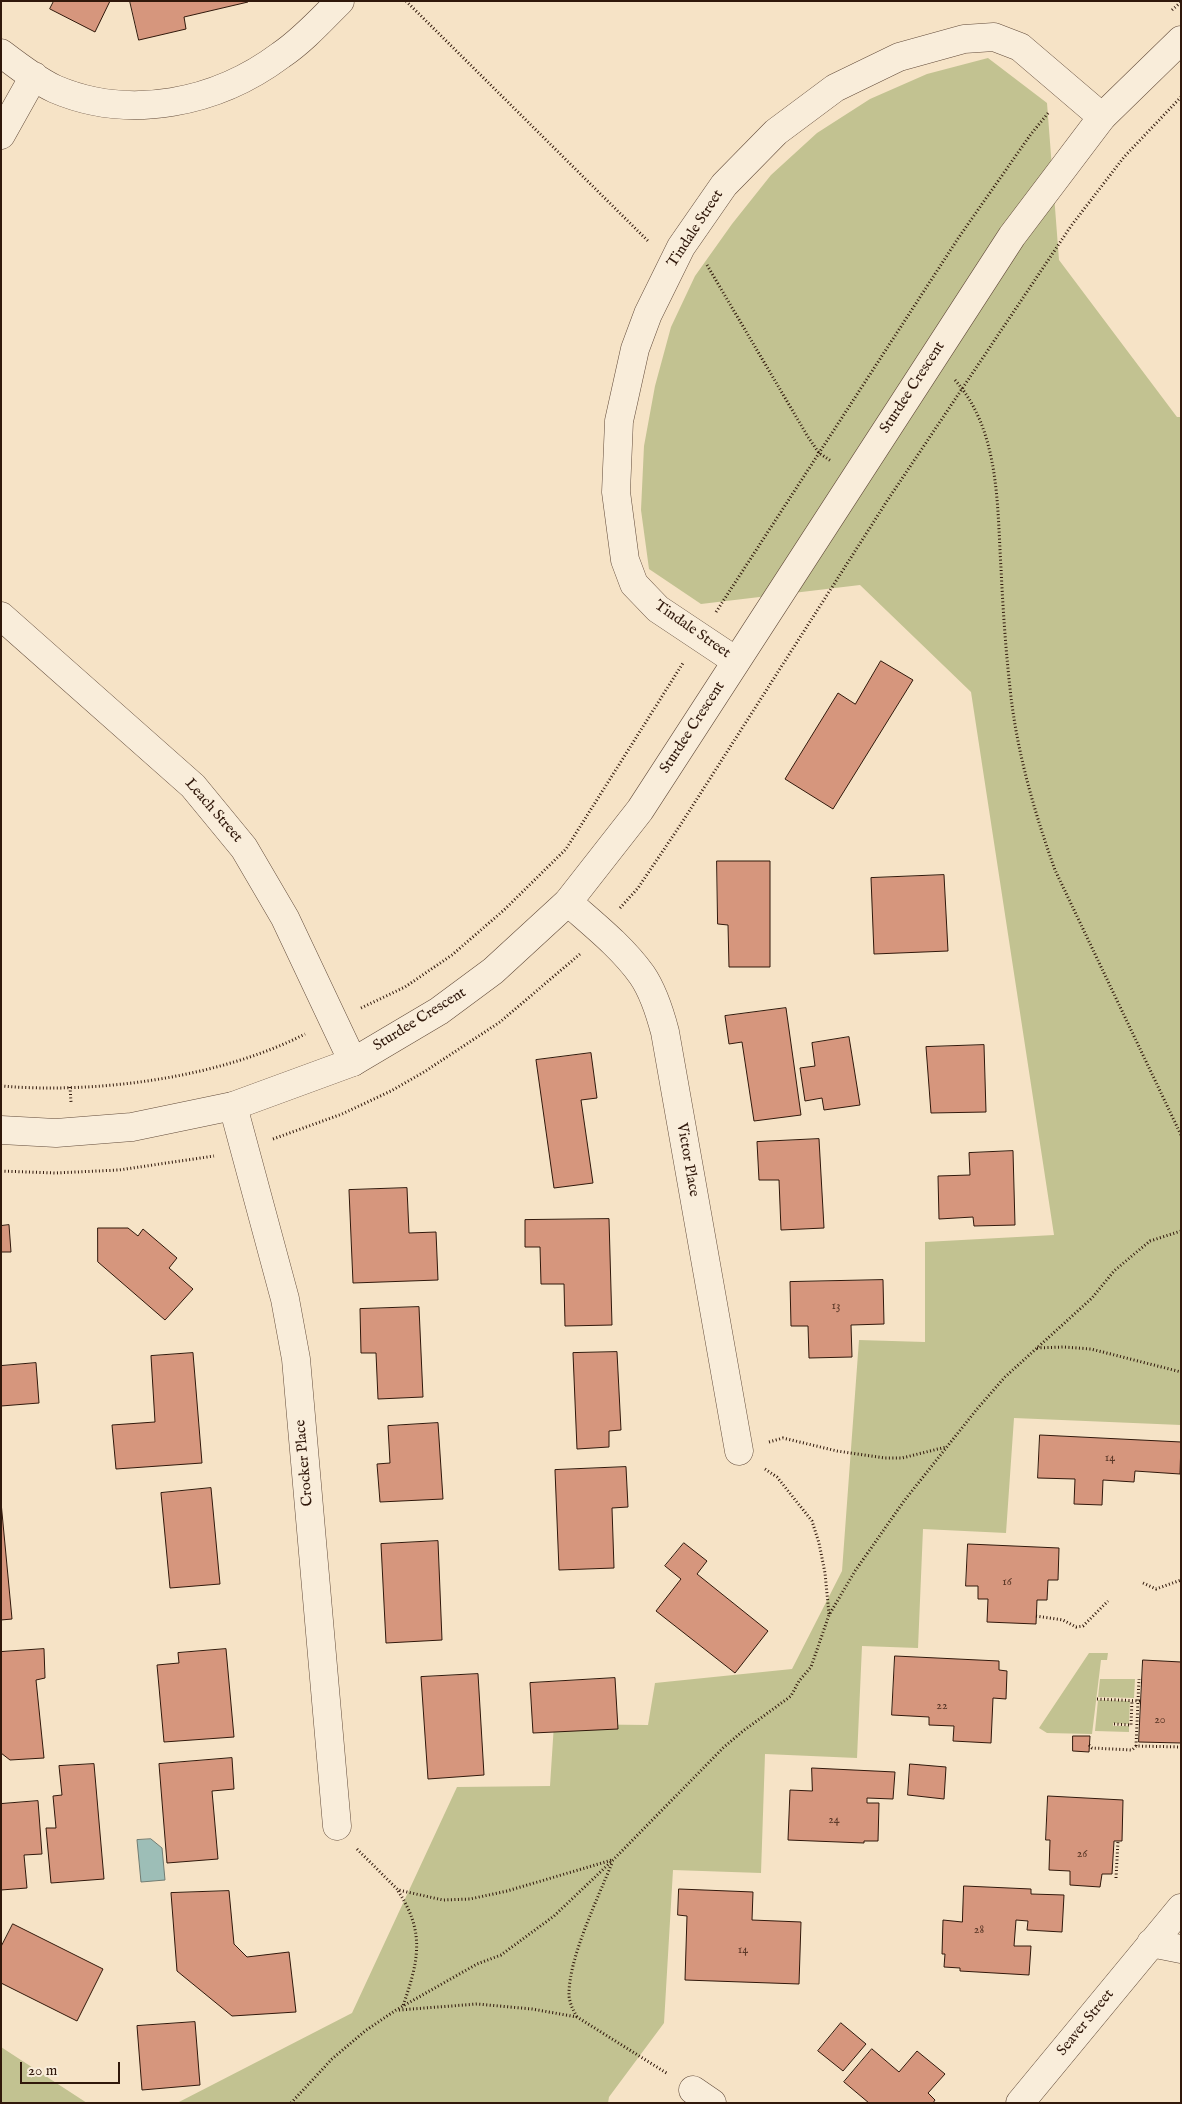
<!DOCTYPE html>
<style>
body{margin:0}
#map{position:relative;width:1182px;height:2104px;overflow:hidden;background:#f6e3c6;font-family:"IM FELL English",serif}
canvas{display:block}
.frame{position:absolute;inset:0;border:2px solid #30180b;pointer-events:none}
.scale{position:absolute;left:20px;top:2062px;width:100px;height:22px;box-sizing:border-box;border:2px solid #30180b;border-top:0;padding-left:6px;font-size:15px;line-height:18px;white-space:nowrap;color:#30180b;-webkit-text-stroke:4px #f9edda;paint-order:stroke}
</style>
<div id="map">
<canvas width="1182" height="2104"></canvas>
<div class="frame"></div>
<div class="scale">20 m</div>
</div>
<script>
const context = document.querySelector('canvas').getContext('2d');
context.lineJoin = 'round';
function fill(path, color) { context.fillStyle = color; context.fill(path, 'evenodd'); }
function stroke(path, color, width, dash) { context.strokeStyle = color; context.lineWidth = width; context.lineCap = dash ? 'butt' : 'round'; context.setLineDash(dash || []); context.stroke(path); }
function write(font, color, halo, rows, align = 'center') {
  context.font = font + ' "IM FELL English",serif'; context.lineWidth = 5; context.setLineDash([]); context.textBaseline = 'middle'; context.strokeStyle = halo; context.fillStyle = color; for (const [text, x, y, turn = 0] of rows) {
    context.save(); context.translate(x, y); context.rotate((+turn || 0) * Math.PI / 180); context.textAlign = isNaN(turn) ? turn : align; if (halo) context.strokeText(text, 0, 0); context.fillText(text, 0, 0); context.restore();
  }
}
fill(new Path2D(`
 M 988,58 L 1047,103 L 1059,260 L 1177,417 L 1181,417 L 1181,1425 L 1014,1418 L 1006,1533 L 923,1529 L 918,1648 L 862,1646 L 857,1758 L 765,1754 L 761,1873 L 673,1870 L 664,2023 L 609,2097 L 608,2103 L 177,2103 L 352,2013 L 457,1787 L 550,1786 L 554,1724 L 648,1725 L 655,1683 L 792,1669 L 842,1571 L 859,1340 L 925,1342 L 925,1242 L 1054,1235 L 971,692 L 860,585 L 701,604 L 649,569 L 641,510 L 644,446 L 655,386 L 671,327 L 695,276 L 732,224 L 771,175 L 817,133 L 870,99 L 927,74 Z
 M 1089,1653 L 1108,1653 L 1107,1660 L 1101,1660 L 1092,1734 L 1047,1733 L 1039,1728 Z
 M 1100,1679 L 1135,1679 L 1134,1698 L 1098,1697 Z
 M 1098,1700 L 1130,1701 L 1129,1724 L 1113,1723 L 1113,1726 L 1129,1726 L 1129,1732 L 1095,1731 Z
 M 1,2047 L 87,2103 L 1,2103 Z`), '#c2c291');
const water = new Path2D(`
 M 151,1839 L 162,1848 L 165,1880 L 141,1882 L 137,1840 Z`);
fill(water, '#9dbeb7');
stroke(water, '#717c72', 1);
const building = new Path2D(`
 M 54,1 L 110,1 L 95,32 L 50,9 Z
 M 130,1 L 248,1 L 248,2 L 184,17 L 186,29 L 139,40 Z
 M 881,661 L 913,680 L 833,809 L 785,779 L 838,693 L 855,704 Z
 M 717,861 L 770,861 L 770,967 L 729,967 L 728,925 L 718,924 Z
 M 944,875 L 948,951 L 874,954 L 871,878 Z
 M 786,1008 L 801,1115 L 754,1121 L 742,1042 L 729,1044 L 725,1016 Z
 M 849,1037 L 860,1105 L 824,1110 L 822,1098 L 805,1101 L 800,1068 L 815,1066 L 812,1043 Z
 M 984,1045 L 986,1112 L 931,1113 L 926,1047 Z
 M 591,1053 L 597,1098 L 581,1100 L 593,1183 L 554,1188 L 536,1060 Z
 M 819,1139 L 824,1228 L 781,1230 L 779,1180 L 759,1180 L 757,1142 Z
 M 1013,1151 L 1015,1225 L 974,1226 L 973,1217 L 939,1219 L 938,1176 L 970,1175 L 969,1153 Z
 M 407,1188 L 409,1233 L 436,1232 L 438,1280 L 353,1283 L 349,1190 Z
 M 609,1219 L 612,1325 L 565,1326 L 564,1284 L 541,1284 L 540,1247 L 525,1247 L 525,1220 Z
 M 9,1225 L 11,1252 L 1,1252 L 1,1226 Z
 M 98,1228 L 128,1228 L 138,1236 L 143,1229 L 177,1258 L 169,1268 L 193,1289 L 165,1320 L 98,1262 Z
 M 883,1280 L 884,1324 L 851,1325 L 852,1357 L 809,1358 L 808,1326 L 791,1326 L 790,1282 Z
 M 419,1307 L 423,1397 L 378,1399 L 376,1353 L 361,1353 L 360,1309 Z
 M 617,1352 L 621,1430 L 609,1431 L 609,1447 L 577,1449 L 573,1353 Z
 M 193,1353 L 202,1463 L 116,1469 L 112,1425 L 155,1422 L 151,1356 Z
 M 36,1363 L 39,1403 L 1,1406 L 1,1366 Z
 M 438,1423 L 443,1499 L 380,1502 L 377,1464 L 390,1463 L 388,1426 Z
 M 1040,1435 L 1181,1442 L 1180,1474 L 1135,1471 L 1134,1482 L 1103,1480 L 1102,1505 L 1074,1504 L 1075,1479 L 1038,1478 Z
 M 626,1467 L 628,1507 L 612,1508 L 614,1568 L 559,1570 L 555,1470 Z
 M 211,1488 L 220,1584 L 170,1588 L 161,1493 Z
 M 1,1502 L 12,1619 L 1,1620 Z
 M 438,1541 L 442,1640 L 386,1643 L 381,1544 Z
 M 684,1543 L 707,1561 L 697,1574 L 768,1631 L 735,1673 L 656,1611 L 681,1579 L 665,1566 Z
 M 968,1544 L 1059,1548 L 1058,1580 L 1048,1580 L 1047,1600 L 1037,1600 L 1036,1624 L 987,1622 L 988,1599 L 978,1599 L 978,1586 L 966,1586 Z
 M 44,1649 L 45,1678 L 36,1680 L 44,1758 L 10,1760 L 1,1753 L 1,1652 Z
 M 226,1649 L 234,1737 L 164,1742 L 157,1665 L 179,1663 L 178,1653 Z
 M 895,1656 L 999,1661 L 999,1670 L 1007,1671 L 1006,1699 L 993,1698 L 991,1743 L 953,1741 L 954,1726 L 929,1725 L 929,1717 L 892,1715 Z
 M 1143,1660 L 1181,1662 L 1181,1743 L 1139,1742 Z
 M 478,1674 L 484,1775 L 428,1779 L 421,1677 Z
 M 615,1678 L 618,1729 L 533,1733 L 530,1683 Z
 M 1073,1736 L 1090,1736 L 1089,1752 L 1073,1751 Z
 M 232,1758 L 234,1789 L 212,1791 L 218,1859 L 167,1863 L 159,1764 Z
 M 94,1764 L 104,1879 L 51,1883 L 46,1828 L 56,1828 L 53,1796 L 62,1795 L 59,1766 Z
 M 910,1764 L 946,1767 L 944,1799 L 908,1795 Z
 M 812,1768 L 895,1772 L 893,1799 L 867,1798 L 867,1803 L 879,1803 L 878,1841 L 864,1841 L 864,1843 L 788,1840 L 790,1790 L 812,1791 Z
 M 1048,1796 L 1123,1800 L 1122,1841 L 1114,1841 L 1112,1874 L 1102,1874 L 1100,1887 L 1070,1885 L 1070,1871 L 1049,1870 L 1050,1840 L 1046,1840 Z
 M 38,1801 L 42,1854 L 24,1855 L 27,1888 L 1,1890 L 1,1804 Z
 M 964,1886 L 1031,1889 L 1031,1894 L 1064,1895 L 1062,1932 L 1027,1930 L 1028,1921 L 1016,1920 L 1014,1946 L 1031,1946 L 1029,1975 L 960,1971 L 960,1968 L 944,1967 L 945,1954 L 942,1954 L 943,1920 L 962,1922 Z
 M 679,1889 L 753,1892 L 752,1920 L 801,1922 L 799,1984 L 685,1980 L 687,1916 L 678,1915 Z
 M 229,1891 L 234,1944 L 247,1957 L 289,1952 L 296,2012 L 232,2016 L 177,1971 L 171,1893 Z
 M 13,1924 L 103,1969 L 77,2021 L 1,1983 L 1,1947 Z
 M 195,2022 L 200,2085 L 142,2090 L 137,2026 Z
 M 841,2023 L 866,2044 L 843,2071 L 818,2051 Z
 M 872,2049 L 899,2072 L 917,2051 L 945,2074 L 928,2093 L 935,2100 L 933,2103 L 869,2103 L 844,2082 Z`);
fill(building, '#d6967d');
stroke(building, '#30180b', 1);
const minor = new Path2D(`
 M 1,53 C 18,66 36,80 55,89 C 130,121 217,103 281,55 C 303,40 321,20 340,1
 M 1,135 L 34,76
 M 1,616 L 193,786 L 244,848 L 285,918 L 353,1062
 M 736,661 L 658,609 L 634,584 L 625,560 L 616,492 L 619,421 L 635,349 L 648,314 L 681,247 L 724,185 L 776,132 L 835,88 L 899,57 L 964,39 L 994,37 L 1020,47 L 1102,117
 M 568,902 C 594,925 622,947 642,975 C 653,991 660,1013 665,1032 L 739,1451
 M 233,1106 L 285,1299 L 296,1359 L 337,1826
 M 1151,1943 L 1181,1949
 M 693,2090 L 712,2103
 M 1020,2103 L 1181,1908`);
const tertiary = new Path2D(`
 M 1,1130 L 56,1133 L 132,1127 L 233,1106 L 353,1062 L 439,1011 L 493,971 L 568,902 L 640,810 L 1012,236 L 1102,117 L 1181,40`);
stroke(minor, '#624b3a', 29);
stroke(tertiary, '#624b3a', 29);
stroke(new Path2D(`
 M 406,1 L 649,242
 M 1172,10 L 1181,2
 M 707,265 L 808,437 L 819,453 L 831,461
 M 955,380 C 1000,431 997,505 1001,568 C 1003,611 1006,654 1011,697 C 1018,756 1035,814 1055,870 L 1181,1135
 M 716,612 L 959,237 L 1031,134 L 1049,112
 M 620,908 L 638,888 L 681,824 L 887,501 L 1071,226 L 1124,157 L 1181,97
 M 361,1008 L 405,987 L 452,955 L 504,910 L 566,849 L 683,663
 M 1,1086 C 97,1094 219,1078 305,1034
 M 70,1087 L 71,1102
 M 273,1139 L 342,1114 L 391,1091 L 424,1072 L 500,1022 L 580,954
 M 1,1171 L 55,1173 L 119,1170 L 214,1156
 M 1037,1348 L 1064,1347 L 1091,1349 L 1181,1372
 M 769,1442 L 783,1438 L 837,1451 L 885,1458 L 902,1458 L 946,1447
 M 765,1469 L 777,1477 L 812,1521 L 819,1543 L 825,1573 L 829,1614
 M 1143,1583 L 1156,1589 L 1181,1580
 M 1036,1616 L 1063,1620 L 1076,1627 L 1083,1626 L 1108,1601
 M 1097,1699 L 1141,1701
 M 1114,1724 L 1131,1725 L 1132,1700
 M 1089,1745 L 1092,1748 L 1132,1750 L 1136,1746 L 1181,1747
 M 1136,1746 L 1139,1679
 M 357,1849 L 398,1890 L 443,1900 L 470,1899 L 507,1891 L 612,1860
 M 1116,1878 L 1118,1841
 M 398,1891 C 426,1933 418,1962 403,2006
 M 399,2010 L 477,2004 L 532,2009 L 577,2017 L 668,2074
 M 577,2017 C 573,2010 570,2004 569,1996 C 568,1959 598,1898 612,1863
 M 291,2103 L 332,2059 L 365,2031 L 396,2010 L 477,1964 L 501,1955 L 554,1916 L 613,1860 L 723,1748 L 743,1731 L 791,1696 L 799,1681 L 811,1667 L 829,1615 L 855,1571 L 904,1501 L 977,1409 L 1005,1377 L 1092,1298 L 1114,1271 L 1139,1250 L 1150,1241 L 1181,1231`), '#30180b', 3, [1, 2.5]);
stroke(minor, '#f9edda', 28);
stroke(tertiary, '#f9edda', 28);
write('12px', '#5a3828', null, [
 ["13",836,1307],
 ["14",1110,1459],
 ["16",1007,1583],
 ["22",942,1707],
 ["20",1160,1721],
 ["24",834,1821],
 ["26",1082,1855],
 ["28",979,1931],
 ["14",743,1951]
]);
write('15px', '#30180b', '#f9edda', [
 ["Tindale Street",696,229,-57],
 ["Sturdee Crescent",913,388,-57],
 ["Tindale Street",692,630,35],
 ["Sturdee Crescent",693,728,-57],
 ["Leach Street",213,811,49],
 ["Sturdee Crescent",420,1020,-32],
 ["Victor Place",687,1160,80],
 ["Crocker Place",305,1463,-95],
 ["Seaver Street",1086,2023,-51]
]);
</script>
